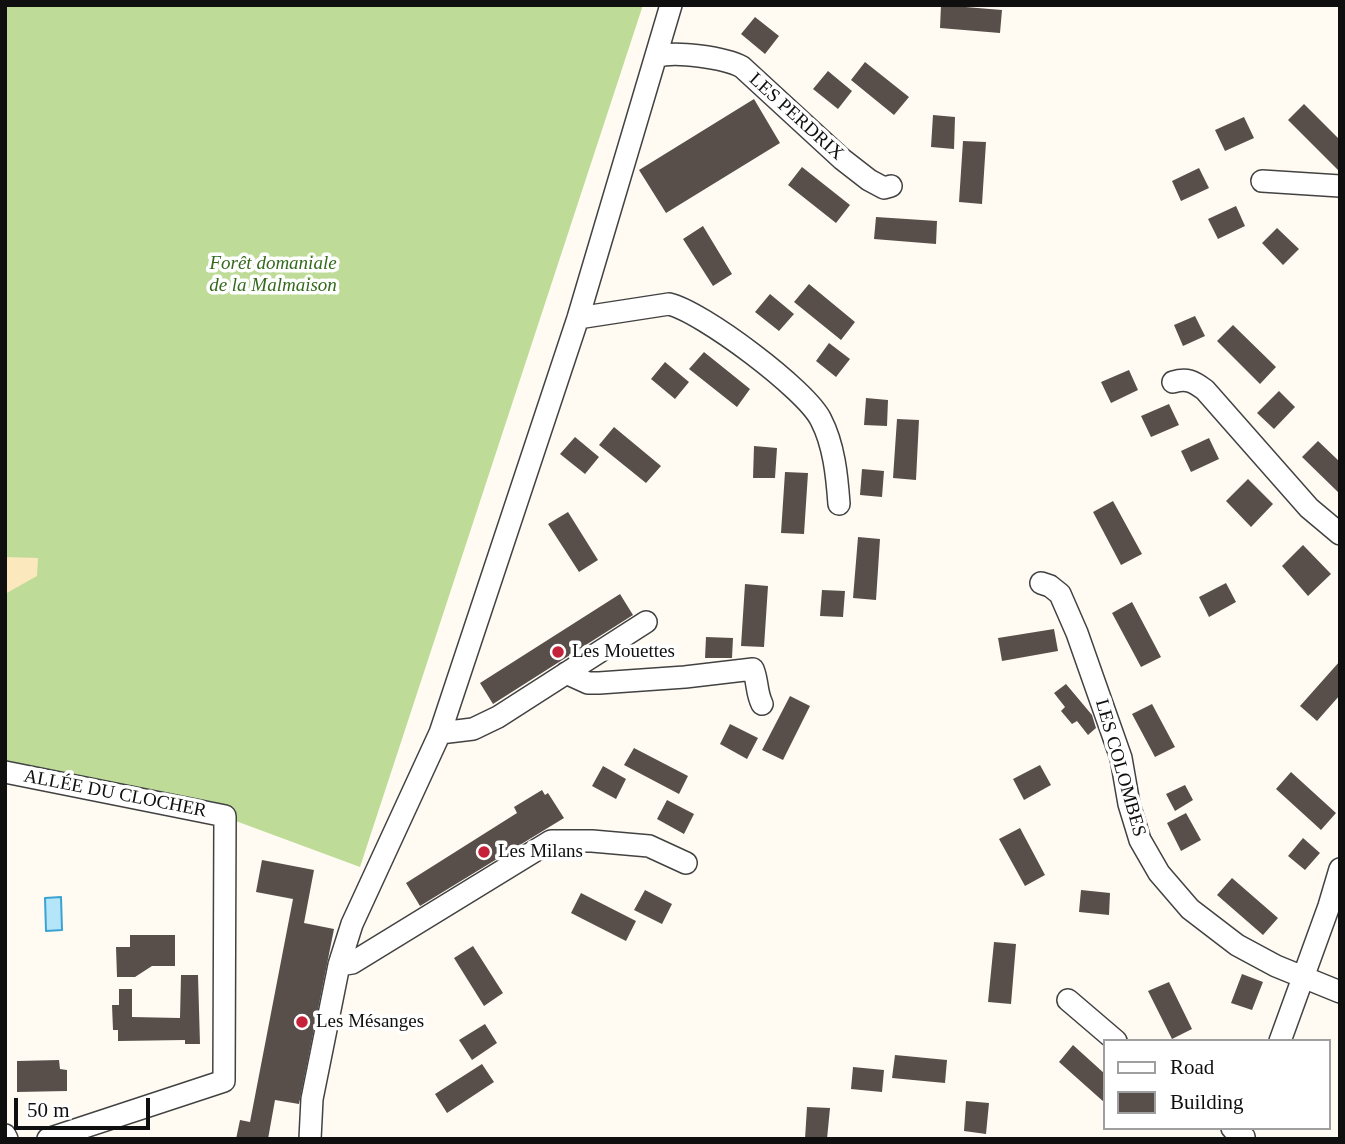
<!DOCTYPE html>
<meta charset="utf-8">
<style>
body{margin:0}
#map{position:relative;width:1345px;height:1144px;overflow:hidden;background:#fffbf2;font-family:Georgia,serif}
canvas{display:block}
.frame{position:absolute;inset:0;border:7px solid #0f0f0f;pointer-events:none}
.legend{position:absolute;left:1103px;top:1039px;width:228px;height:91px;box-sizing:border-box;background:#fff;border:2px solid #9f9f9f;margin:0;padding:9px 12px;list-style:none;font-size:21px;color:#0f0f0f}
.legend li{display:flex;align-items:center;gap:14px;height:35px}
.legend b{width:35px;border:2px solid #9f9f9f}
.scale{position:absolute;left:14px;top:1098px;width:136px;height:32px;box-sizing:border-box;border:4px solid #0f0f0f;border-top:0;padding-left:9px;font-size:21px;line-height:24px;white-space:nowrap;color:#0f0f0f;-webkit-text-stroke:5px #fff;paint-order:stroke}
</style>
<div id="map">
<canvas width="1345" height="1144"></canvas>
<div class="frame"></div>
<ul class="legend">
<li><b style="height:9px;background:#fff"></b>Road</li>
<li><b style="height:19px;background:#584f4b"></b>Building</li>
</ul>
<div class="scale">50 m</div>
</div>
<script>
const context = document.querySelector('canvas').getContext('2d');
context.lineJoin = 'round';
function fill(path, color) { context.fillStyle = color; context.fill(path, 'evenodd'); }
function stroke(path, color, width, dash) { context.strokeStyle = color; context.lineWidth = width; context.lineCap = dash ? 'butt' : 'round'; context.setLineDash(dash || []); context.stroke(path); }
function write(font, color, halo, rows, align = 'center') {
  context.font = font + ' Georgia,serif'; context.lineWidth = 7; context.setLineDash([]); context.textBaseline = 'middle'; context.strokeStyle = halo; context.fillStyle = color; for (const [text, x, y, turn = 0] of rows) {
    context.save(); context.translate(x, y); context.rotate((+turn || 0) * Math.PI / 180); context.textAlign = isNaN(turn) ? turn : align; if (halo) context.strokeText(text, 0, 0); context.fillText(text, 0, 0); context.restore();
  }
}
fill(new Path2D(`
 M 5,5 L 643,5 L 360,867 L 233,820 L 5,764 Z`), '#bedc98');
fill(new Path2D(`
 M 5,557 L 38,558 L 37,576 L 5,594 Z`), '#fce8bd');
const water = new Path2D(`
 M 61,897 L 62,930 L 46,931 L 45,898 Z`);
fill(water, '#b5e5f8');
stroke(water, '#3aa3d1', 2);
fill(new Path2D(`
 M 941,5 L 1002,10 L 1000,33 L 940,28 Z
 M 755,17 L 779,36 L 765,54 L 741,34 Z
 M 865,62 L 909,97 L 894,115 L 851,80 Z
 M 828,71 L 852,91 L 838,109 L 813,89 Z
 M 754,99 L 780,143 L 666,213 L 639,170 Z
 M 1304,104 L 1340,140 L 1340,172 L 1288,120 Z
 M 933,115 L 955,117 L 954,149 L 931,147 Z
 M 1244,117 L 1254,138 L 1225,151 L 1215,130 Z
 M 963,141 L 986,142 L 982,204 L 959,202 Z
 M 802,167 L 850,205 L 836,223 L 788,185 Z
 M 1199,168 L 1209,188 L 1181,201 L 1172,181 Z
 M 1236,206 L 1245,226 L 1218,239 L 1208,219 Z
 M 876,217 L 937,221 L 936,244 L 874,239 Z
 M 703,226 L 732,274 L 713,286 L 683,239 Z
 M 1277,228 L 1299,249 L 1283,265 L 1262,243 Z
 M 809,284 L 855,322 L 841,340 L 794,302 Z
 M 770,294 L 794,314 L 779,331 L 755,312 Z
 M 1195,316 L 1205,336 L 1183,346 L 1174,325 Z
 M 1233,325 L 1276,367 L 1260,384 L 1217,341 Z
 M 829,343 L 850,359 L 836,377 L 816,361 Z
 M 704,352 L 750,389 L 737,407 L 689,369 Z
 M 665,362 L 689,382 L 675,399 L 651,379 Z
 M 1129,370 L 1138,390 L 1111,403 L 1101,382 Z
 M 1279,391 L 1295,407 L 1274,429 L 1257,413 Z
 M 866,398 L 888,400 L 887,426 L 864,425 Z
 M 1169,404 L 1179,425 L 1151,437 L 1141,416 Z
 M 897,419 L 919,420 L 916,480 L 893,478 Z
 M 614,427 L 661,466 L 646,483 L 599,445 Z
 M 575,437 L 599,457 L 585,474 L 560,454 Z
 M 1209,438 L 1219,459 L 1191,472 L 1181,451 Z
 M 1318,441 L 1340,462 L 1340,494 L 1302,457 Z
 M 754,446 L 777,448 L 775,478 L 753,478 Z
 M 862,469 L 884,471 L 882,497 L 860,495 Z
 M 785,472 L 808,473 L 804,534 L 781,533 Z
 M 1248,479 L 1273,504 L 1251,527 L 1226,501 Z
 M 1113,501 L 1142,554 L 1121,565 L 1093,512 Z
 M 568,512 L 598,560 L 579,572 L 548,524 Z
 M 858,537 L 880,539 L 876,600 L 853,598 Z
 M 1303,545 L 1331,574 L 1308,596 L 1282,566 Z
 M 1226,583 L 1236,602 L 1209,617 L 1199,597 Z
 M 745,584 L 768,586 L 764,647 L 741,646 Z
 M 822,590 L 845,591 L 843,617 L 820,616 Z
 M 620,594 L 633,615 L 493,704 L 480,683 Z
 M 1132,602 L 1161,657 L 1141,667 L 1112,613 Z
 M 1054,629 L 1058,651 L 1002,661 L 998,638 Z
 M 706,637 L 733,638 L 732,658 L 705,658 Z
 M 1340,661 L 1340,695 L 1317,721 L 1300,706 Z
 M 1066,684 L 1092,715 L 1096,728 L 1088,735 L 1077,721 L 1072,724 L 1061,711 L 1065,707 L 1054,693 Z
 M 790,696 L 810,706 L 783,760 L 762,750 Z
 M 1152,704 L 1175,747 L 1155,757 L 1132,714 Z
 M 730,724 L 758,738 L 747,759 L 720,744 Z
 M 634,748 L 688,776 L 679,794 L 624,765 Z
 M 1040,765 L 1051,785 L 1024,800 L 1013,779 Z
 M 603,766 L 626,779 L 616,799 L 592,786 Z
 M 1291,772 L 1336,813 L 1321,830 L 1276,789 Z
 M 1185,785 L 1193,800 L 1175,811 L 1166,794 Z
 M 542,790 L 545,795 L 548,793 L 564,818 L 420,906 L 406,883 L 517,813 L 514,807 Z
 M 667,800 L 694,814 L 684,834 L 657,819 Z
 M 1186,813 L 1201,840 L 1181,851 L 1167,823 Z
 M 1020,828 L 1045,875 L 1025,886 L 999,839 Z
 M 1303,838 L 1320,853 L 1305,870 L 1288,856 Z
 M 262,860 L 314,870 L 304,923 L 334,929 L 299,1104 L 275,1100 L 268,1139 L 236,1139 L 240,1120 L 250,1122 L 293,899 L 256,892 Z
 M 1232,878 L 1278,918 L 1263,935 L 1217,895 Z
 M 645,890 L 672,904 L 662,924 L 634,910 Z
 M 1081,890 L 1110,893 L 1109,915 L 1079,912 Z
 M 581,893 L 636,921 L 626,941 L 571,913 Z
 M 130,935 L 175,935 L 175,966 L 152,966 L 135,977 L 117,977 L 116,947 L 130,947 Z
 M 994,942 L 1016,944 L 1011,1004 L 988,1002 Z
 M 473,946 L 503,993 L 484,1006 L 454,958 Z
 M 1242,974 L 1263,982 L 1252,1010 L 1231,1003 Z
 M 181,975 L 198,975 L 200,1044 L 185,1044 L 185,1040 L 118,1041 L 118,1030 L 113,1030 L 112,1005 L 119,1005 L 119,989 L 132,989 L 132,1017 L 180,1018 Z
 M 1169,982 L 1192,1029 L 1172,1039 L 1148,991 Z
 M 485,1024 L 497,1043 L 472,1060 L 459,1040 Z
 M 1073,1045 L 1105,1074 L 1105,1103 L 1059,1062 Z
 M 895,1055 L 947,1060 L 945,1083 L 892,1078 Z
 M 59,1060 L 60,1069 L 67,1070 L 67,1091 L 17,1092 L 17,1061 Z
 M 482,1064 L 494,1082 L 447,1113 L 435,1094 Z
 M 853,1067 L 884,1070 L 882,1092 L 851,1089 Z
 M 966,1101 L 989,1103 L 986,1134 L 964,1131 Z
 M 807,1107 L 830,1108 L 827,1139 L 805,1139 Z`), '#584f4b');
const street = new Path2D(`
 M 656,57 C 673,50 726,58 742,67 L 842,159 L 869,180 L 884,188 L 891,186
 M 1262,181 L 1340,186
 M 578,318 L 669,304 C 701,311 807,390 821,420 C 834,445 837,476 839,504
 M 1173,382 C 1187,378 1193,381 1205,390 L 1309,508 L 1340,534
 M 1041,583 L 1050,586 L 1060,594 L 1077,633 L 1121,758 L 1129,804 L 1140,840 L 1159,873 L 1190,909 L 1237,945 L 1276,966 L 1340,992
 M 566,673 L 588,683 L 599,683 L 685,677 L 753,669 C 758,681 756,692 762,704
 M 440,733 L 473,729 L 498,717 L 646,622
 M 5,772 L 225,816 L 224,1081 L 48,1139
 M 339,965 L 352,963 L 551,841 L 592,841 L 649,846 L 686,863
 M 1068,1000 L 1116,1041
 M 1280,1041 L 1329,906 L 1340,869
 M 1232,1128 L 1244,1137
 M 5,1135 L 7,1139
 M 310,1139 L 312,1099 L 339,965 L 352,924 L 440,733 L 578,318 L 671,5`);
stroke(street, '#424242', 24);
stroke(street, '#fff', 21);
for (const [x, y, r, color] of [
 [558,652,7,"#c4233a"],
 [484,852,7,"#c4233a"],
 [302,1022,7,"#c4233a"]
]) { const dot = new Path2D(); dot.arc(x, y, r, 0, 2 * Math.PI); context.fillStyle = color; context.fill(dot); stroke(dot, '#fff', 2.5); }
write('19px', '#0f0f0f', '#fff', [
 ["LES PERDRIX",796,117,42],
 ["LES COLOMBES",1120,768,74],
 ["ALLÉE DU CLOCHER",115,794,11]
]);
write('italic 19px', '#346a1d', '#fff', [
 ["Forêt domaniale",273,264],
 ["de la Malmaison",273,286]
]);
write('19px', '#0f0f0f', '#fff', [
 ["Les Mouettes",572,652],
 ["Les Milans",498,852],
 ["Les Mésanges",316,1022]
], 'left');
</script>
